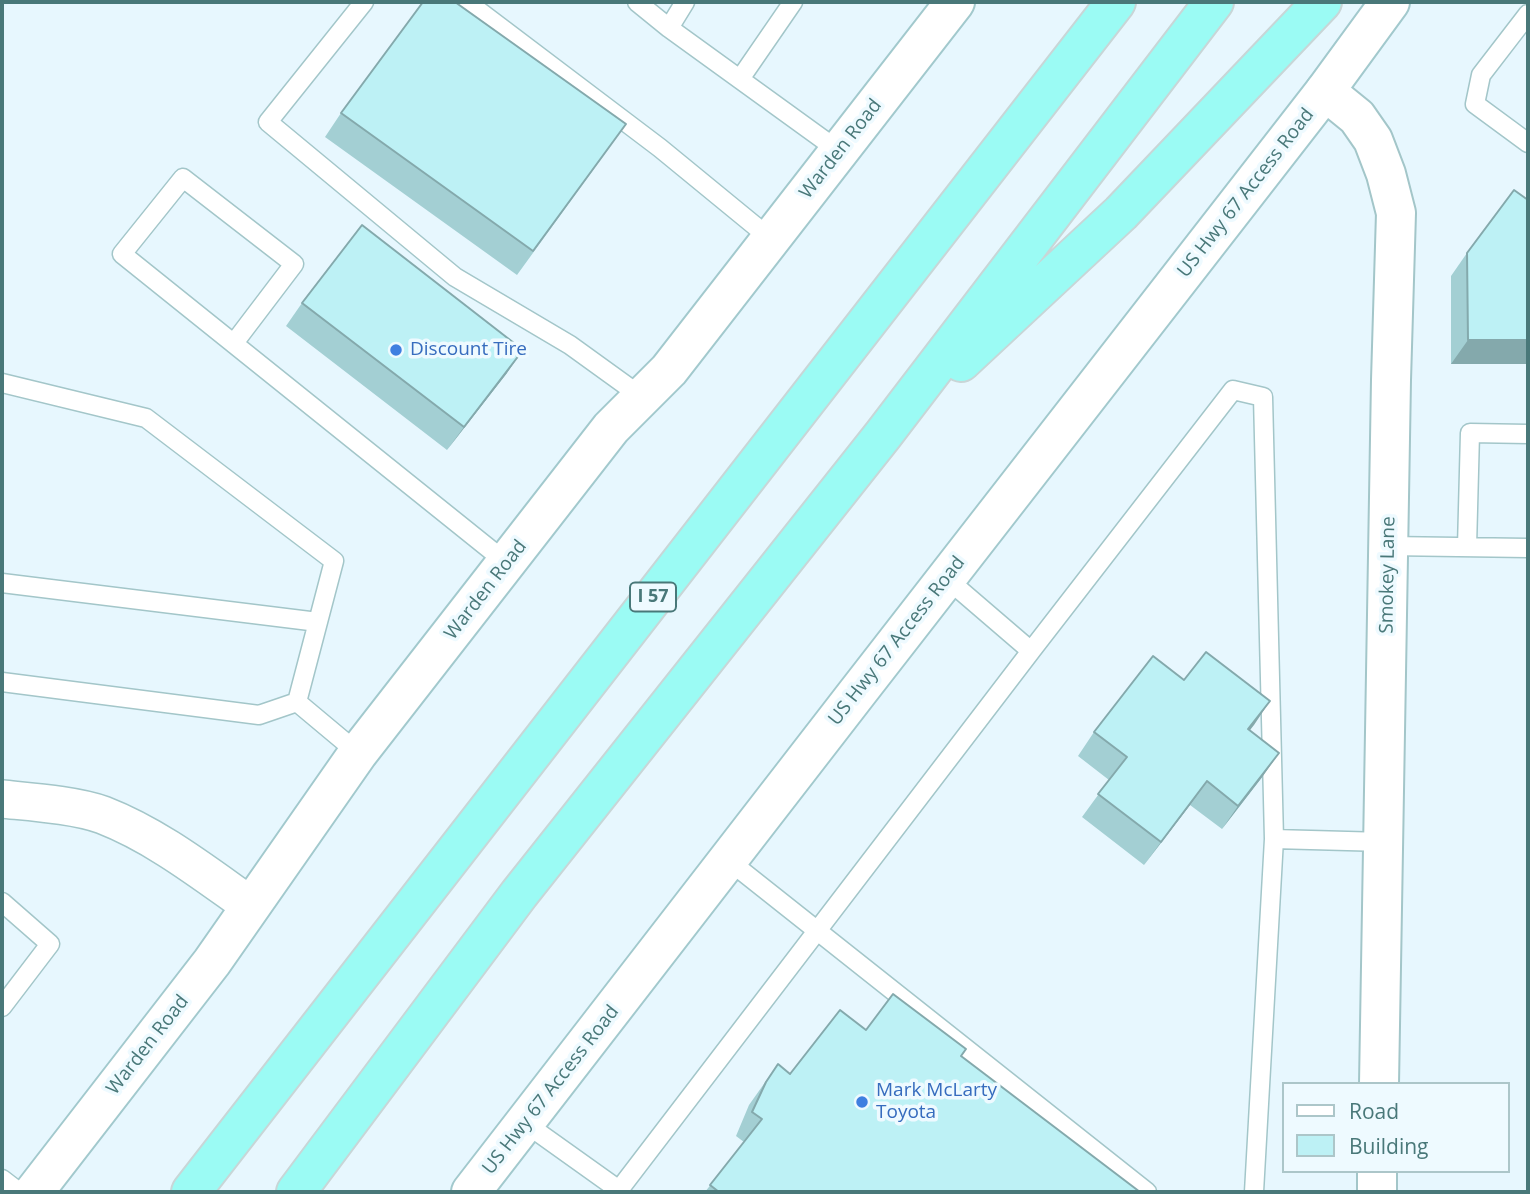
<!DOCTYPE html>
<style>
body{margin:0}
#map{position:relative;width:1530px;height:1194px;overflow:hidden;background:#e7f7fe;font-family:"Open Sans",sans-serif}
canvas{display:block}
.frame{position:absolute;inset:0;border:4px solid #497879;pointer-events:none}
.legend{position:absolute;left:1282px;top:1082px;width:228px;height:91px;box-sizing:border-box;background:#eefaff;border:2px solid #acc6c9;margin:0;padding:9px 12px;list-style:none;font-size:21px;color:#497879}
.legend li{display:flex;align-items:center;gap:14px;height:35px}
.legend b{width:35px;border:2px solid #acc6c9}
</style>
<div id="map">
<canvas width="1530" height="1194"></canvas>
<div class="frame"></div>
<ul class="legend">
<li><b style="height:9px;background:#fff"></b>Road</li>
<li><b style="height:19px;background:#bdf1f5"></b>Building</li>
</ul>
</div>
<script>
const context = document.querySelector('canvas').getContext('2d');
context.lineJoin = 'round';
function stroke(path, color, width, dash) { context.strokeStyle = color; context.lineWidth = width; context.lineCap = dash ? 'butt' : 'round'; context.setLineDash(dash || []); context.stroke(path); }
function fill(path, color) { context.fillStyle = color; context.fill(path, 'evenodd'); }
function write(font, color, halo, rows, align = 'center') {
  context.font = font + ' "Open Sans",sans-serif'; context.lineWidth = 7; context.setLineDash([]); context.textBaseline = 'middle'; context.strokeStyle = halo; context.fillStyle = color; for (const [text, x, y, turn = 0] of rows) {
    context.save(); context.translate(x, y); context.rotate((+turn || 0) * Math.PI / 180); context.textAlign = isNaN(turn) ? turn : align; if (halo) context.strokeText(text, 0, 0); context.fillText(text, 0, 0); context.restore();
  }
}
const service = new Path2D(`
 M 364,2 L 268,122 L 455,277 L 570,345 L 642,397
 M 467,2 L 660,148 L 771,239
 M 637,2 L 669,28 L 839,151
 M 1528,14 L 1481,75 L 1475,104 L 1528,143
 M 669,28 L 685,2
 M 740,79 L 793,2
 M 234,343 L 294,264 L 183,178 L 122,254 L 507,563
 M 2,383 L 146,418 L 334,561 L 297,702 L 358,753
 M 1388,546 L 1528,548
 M 1467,547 L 1470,433 L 1528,434
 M 946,578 L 1031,651 L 1233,390 L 1263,397 L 1274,839 L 1254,1192
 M 2,583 L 318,622
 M 2,682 L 259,715 L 297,702
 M 1274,839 L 1384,842
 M 728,860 L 1147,1192
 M 2,902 L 50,944 L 2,1007
 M 525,1123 L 619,1190 L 1031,651
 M 2,1179 L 19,1192`);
const minor = new Path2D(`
 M 2,799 C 31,802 76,805 103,815 C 157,836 204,873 251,906`);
const tertiary = new Path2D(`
 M 1325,91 L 1357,117 L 1373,140 L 1386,174 L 1396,213 L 1391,380 L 1379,1084
 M 1377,1192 L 1377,1171`);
const secondary = new Path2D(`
 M 34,1192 L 212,962 L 358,753 L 611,428 L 669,370 L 955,2
 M 471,1192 L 857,693 L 1325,91 L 1390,2`);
const motorway = new Path2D(`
 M 961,362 L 1121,213 L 1322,2
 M 191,1192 L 1116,2
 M 296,1192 L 519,894 L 883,435 L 1214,2`);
stroke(service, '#a3c6c9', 21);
stroke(minor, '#a3c6c9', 40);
stroke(tertiary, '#a3c6c9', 42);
stroke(secondary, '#a2c9cd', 42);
stroke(motorway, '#c8d6d7', 42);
stroke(service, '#fff', 18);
stroke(minor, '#fff', 37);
stroke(tertiary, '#fff', 38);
stroke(secondary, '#fff', 38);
stroke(motorway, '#9bfbf4', 38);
fill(new Path2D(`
 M 341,113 L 609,148 L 517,275 L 325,137 Z
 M 1467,253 L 1528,364 L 1451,364 L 1451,276 Z
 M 302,303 L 507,373 L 447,450 L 286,326 Z
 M 1250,730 L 1263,776 L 1222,829 L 1190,805 L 1144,865 L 1082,817 L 1109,780 L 1078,756 L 1094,732 Z
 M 866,1030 L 966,1049 L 961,1057 L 1140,1192 L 705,1192 L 744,1142 L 736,1136 L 749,1105 L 778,1064 L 790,1074 Z`), '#a3cfd3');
fill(new Path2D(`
 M 1468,340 L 1528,340 L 1528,364 L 1451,364 Z
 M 523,350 L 507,373 L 447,450 L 464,427 Z
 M 1270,701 L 1254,725 L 1232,753 L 1248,729 Z
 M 1279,753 L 1263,776 L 1222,829 L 1238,806 Z
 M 1207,781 L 1190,805 L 1144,865 L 1161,842 Z`), '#84a9ac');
const building = new Path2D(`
 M 423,2 L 455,2 L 626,124 L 533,251 L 341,113 Z
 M 1514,190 L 1528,200 L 1528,340 L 1468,340 L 1467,253 Z
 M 362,225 L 523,350 L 464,427 L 302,303 Z
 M 1206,652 L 1270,701 L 1248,729 L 1279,753 L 1238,806 L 1207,781 L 1161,842 L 1098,794 L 1127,757 L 1094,732 L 1153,656 L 1184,680 Z
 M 893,994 L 966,1049 L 961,1056 L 1140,1192 L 719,1192 L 710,1185 L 762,1119 L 752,1112 L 766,1082 L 778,1064 L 790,1074 L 840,1010 L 866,1030 Z`);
fill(building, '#bdf1f5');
stroke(building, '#84a9ac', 2);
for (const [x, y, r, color] of [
 [396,350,7,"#3f7fe0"],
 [862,1102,7,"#3f7fe0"]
]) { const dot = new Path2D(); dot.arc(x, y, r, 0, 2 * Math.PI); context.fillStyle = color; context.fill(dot); stroke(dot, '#eefaff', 2.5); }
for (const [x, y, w] of [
 [653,597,46]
]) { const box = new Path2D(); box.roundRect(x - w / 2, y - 14.5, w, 29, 5); context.fillStyle = '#eefaff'; context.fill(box); stroke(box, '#497879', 2); }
write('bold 18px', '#497879', null, [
 ["I 57",653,597]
]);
write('19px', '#497879', '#eefaff', [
 ["Warden Road",841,149,-52],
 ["US Hwy 67 Access Road",1246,193,-52],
 ["Smokey Lane",1388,575,-89],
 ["Warden Road",486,590,-52],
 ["US Hwy 67 Access Road",897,641,-52],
 ["Warden Road",148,1045,-52],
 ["US Hwy 67 Access Road",551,1090,-52]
]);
write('19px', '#366cbe', '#eefaff', [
 ["Discount Tire",410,350],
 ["Mark McLarty",876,1091],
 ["Toyota",876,1113]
], 'left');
</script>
